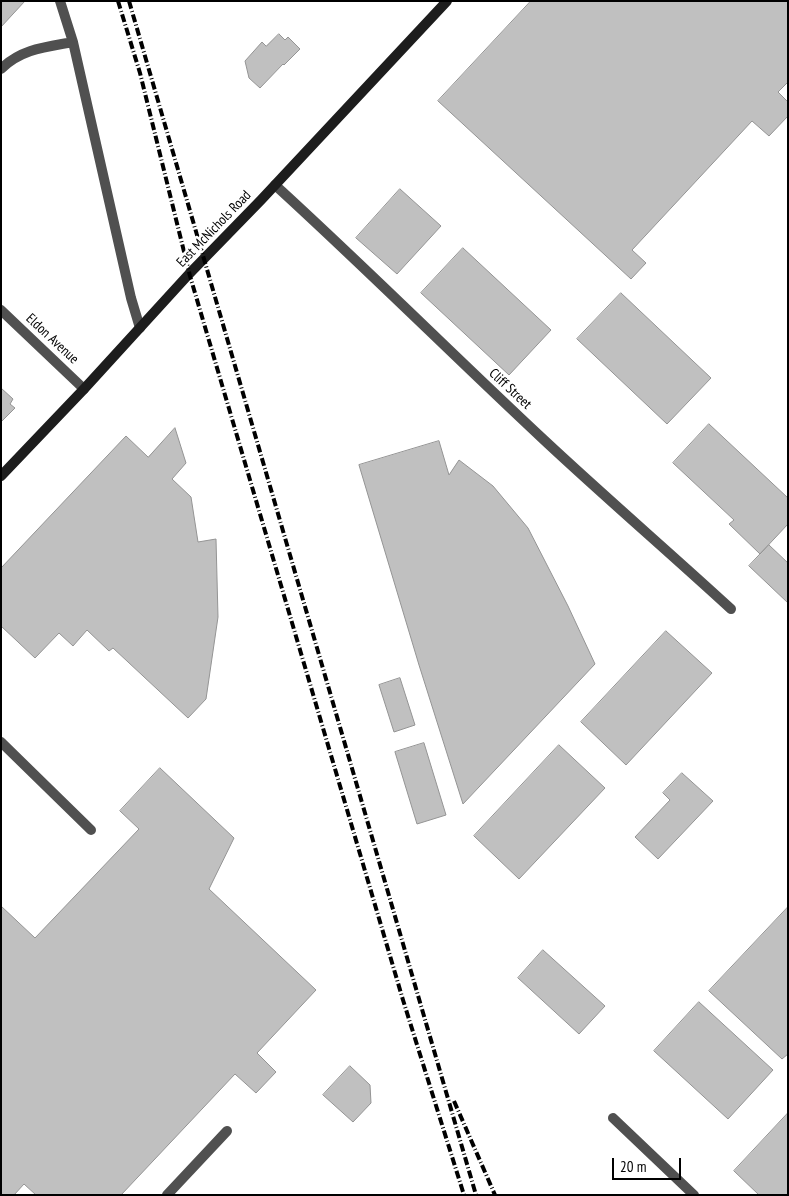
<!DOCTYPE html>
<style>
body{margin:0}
#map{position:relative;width:789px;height:1196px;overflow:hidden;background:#fff;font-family:"PT Sans Narrow",sans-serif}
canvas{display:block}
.frame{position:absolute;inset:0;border:2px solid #000;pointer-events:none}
.scale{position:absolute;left:612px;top:1158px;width:69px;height:22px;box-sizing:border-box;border:2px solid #000;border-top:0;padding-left:6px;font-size:15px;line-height:18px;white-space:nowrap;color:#000;-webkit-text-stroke:4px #fff;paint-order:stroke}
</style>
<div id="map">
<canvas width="789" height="1196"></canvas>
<div class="frame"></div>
<div class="scale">20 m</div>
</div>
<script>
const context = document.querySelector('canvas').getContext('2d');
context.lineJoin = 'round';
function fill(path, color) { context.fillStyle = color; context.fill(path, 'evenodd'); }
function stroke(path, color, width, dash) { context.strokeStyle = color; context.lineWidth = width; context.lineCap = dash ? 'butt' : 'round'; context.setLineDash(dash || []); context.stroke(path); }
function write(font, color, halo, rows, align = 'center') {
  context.font = font + ' "PT Sans Narrow",sans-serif'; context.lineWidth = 5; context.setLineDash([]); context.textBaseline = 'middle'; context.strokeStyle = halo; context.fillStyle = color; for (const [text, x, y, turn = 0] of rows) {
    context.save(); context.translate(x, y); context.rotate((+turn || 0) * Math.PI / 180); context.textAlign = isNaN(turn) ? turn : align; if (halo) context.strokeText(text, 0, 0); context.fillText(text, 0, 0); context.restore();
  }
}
const building = new Path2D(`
 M 1,1 L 25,1 L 1,27 Z
 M 531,1 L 788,1 L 788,82 L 778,92 L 788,102 L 788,116 L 769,136 L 752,121 L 632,250 L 646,263 L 631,279 L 438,101 Z
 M 279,34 L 285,40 L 288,37 L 300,49 L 284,65 L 283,64 L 260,88 L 249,78 L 245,61 L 262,42 L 266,46 Z
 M 400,189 L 441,226 L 397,274 L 356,238 Z
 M 463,248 L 551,330 L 509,375 L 421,293 Z
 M 621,293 L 711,378 L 667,424 L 577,339 Z
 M 1,388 L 13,399 L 10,404 L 15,408 L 1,422 Z
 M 709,424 L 788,498 L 788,524 L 760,554 L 729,524 L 734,520 L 673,463 Z
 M 175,428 L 186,463 L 172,479 L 191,497 L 198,542 L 216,539 L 218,617 L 206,699 L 188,718 L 113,648 L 109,651 L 87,630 L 73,646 L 59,633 L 35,658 L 1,626 L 1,568 L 126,436 L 148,457 Z
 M 439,441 L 449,475 L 459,460 L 493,486 L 528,528 L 568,606 L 595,664 L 463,804 L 419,665 L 359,465 Z
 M 769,545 L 788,563 L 788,603 L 749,566 Z
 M 666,631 L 712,673 L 626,765 L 581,722 Z
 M 400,678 L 415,725 L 394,732 L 379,685 Z
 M 424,743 L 446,815 L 417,824 L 395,752 Z
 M 559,745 L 605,788 L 519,879 L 474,836 Z
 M 160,768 L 234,838 L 209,889 L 316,990 L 257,1053 L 276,1072 L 256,1093 L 235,1074 L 121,1195 L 36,1195 L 24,1184 L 14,1195 L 1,1195 L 1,906 L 35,938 L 139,829 L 120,811 Z
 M 682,773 L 713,801 L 658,859 L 635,837 L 670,800 L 663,793 Z
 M 788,907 L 788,1054 L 782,1059 L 709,991 Z
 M 543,950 L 605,1006 L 579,1034 L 518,978 Z
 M 699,1002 L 773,1070 L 728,1119 L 654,1051 Z
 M 350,1066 L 370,1085 L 371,1103 L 353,1122 L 323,1095 Z
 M 788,1113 L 788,1195 L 759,1195 L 734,1171 Z`);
fill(building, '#c0c0c0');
stroke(building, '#949494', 1);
stroke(new Path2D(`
 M 60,1 L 73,42 L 131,298 L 140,328
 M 1,69 C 21,49 46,47 73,42
 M 275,185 C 366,268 453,355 543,439 C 605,497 669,552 731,609
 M 1,742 L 91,830
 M 613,1118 L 694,1195
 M 167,1195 L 227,1131`), '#505050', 10);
stroke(new Path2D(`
 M 1,310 L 84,389`), '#505050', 10);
stroke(new Path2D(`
 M 1,476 L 84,389 L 189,274 L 261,200 L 447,1`), '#1d1d1d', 10);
stroke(new Path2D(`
 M 118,1 L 140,73 L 190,276 L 403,1000 L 464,1195
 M 129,1 L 476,1195
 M 454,1101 L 495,1195`), '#000', 4, [8, 2.5, 1, 2.5]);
write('14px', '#000', '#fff', [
 ["East McNichols Road",214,229,-46],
 ["Eldon Avenue",52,339,43],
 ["Cliff Street",510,389,43]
]);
</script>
